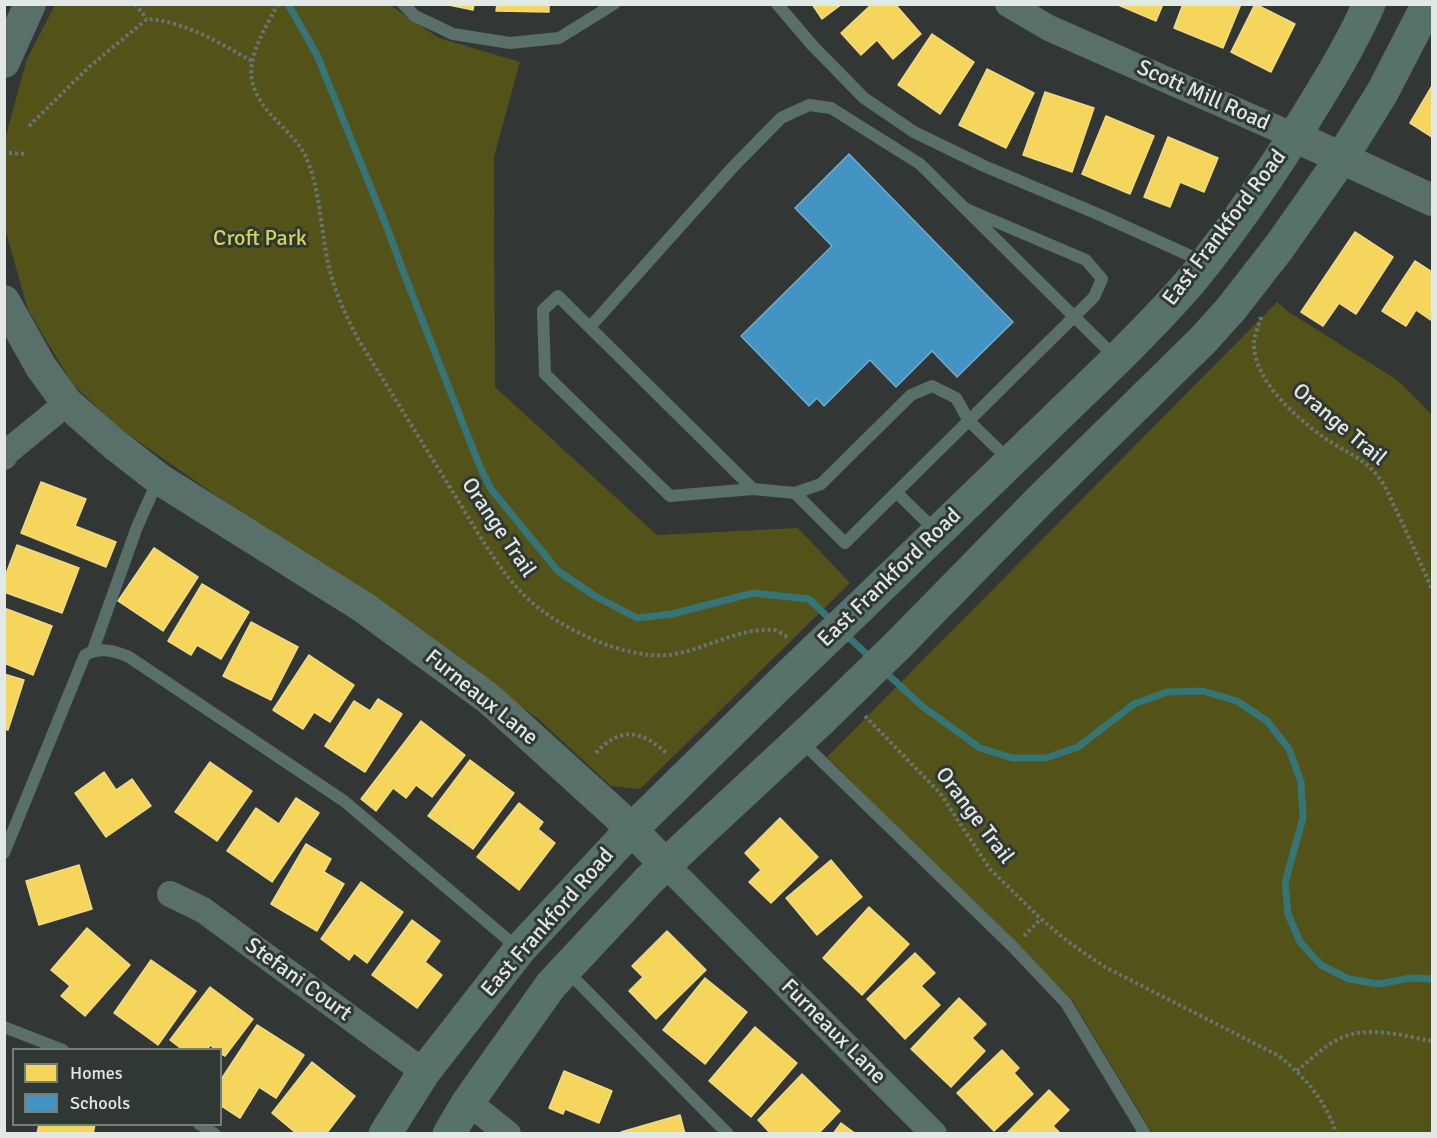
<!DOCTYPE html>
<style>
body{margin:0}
#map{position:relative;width:1437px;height:1138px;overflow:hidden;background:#323634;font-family:Signika,sans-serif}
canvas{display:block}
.frame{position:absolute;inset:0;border:6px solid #e2e8e4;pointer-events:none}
.legend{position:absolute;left:12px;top:1048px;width:210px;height:78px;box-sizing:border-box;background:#303833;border:2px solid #777e7a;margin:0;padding:8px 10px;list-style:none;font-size:18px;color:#e2e8e4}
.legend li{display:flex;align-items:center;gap:12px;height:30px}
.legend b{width:30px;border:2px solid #777e7a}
</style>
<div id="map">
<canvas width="1437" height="1138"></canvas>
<div class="frame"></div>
<ul class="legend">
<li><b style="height:16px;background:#f6d55c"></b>Homes</li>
<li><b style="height:16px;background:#4393c3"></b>Schools</li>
</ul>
</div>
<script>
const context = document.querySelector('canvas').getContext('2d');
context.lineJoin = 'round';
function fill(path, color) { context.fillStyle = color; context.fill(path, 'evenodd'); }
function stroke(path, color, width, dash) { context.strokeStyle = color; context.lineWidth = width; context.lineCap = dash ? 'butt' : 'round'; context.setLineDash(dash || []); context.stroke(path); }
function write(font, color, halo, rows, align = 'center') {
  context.font = font + ' Signika,sans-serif'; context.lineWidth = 6; context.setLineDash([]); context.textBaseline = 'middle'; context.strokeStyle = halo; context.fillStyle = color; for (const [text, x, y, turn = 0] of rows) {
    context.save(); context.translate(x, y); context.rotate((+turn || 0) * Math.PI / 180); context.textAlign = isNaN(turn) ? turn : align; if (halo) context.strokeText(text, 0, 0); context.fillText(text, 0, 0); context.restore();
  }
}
fill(new Path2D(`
 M 55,5 L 390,5 L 439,38 L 520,62 L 494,157 L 495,387 L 657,535 L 798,528 L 850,583 L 640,789 L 611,786 L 536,717 L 116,426 L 72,383 L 28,310 L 5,229 L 5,139 L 27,59 Z
 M 1277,302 L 1287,311 L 1397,380 L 1432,415 L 1432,1133 L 1152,1133 L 1072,1000 L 827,757 Z`), '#535319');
const homes = new Path2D(`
 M 444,4 L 474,4 L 473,10 Z
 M 497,4 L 549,4 L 549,12 L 496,11 Z
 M 812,4 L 842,4 L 822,19 Z
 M 872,4 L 895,4 L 921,34 L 893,59 L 877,40 L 861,55 L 841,33 Z
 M 1116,4 L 1163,4 L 1156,21 Z
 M 1183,4 L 1241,4 L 1223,48 L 1174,28 Z
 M 1255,4 L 1295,24 L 1271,72 L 1231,52 Z
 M 932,34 L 974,62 L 940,114 L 898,85 Z
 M 987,69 L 1034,93 L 1006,148 L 959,125 Z
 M 1432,86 L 1432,137 L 1410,123 Z
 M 1045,92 L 1094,108 L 1072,172 L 1023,155 Z
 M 1106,116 L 1154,136 L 1130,194 L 1082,174 Z
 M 1168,137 L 1218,158 L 1204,192 L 1180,182 L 1170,207 L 1144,197 Z
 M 1355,232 L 1393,257 L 1356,314 L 1339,303 L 1323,326 L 1301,312 Z
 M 1415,261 L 1432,272 L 1432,321 L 1416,310 L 1406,326 L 1382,311 Z
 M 41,482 L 86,499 L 75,526 L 116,542 L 106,567 L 21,533 Z
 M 17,545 L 79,568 L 62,613 L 4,592 L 4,579 Z
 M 154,548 L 198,577 L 163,631 L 118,601 Z
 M 202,584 L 249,612 L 221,659 L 197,645 L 191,655 L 168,641 Z
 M 4,608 L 52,626 L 33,675 L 4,663 Z
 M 251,622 L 298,647 L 271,700 L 223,676 Z
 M 309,655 L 354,685 L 330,722 L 314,712 L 303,729 L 273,710 Z
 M 4,674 L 24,680 L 8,730 L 4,729 Z
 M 378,699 L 402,714 L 365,772 L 325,746 L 354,701 L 370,711 Z
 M 421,721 L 465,755 L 432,797 L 416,785 L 406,798 L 393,788 L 376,811 L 361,799 Z
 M 470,760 L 514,793 L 473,849 L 428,816 Z
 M 210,762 L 252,791 L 217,841 L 175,812 Z
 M 104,772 L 116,790 L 132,779 L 151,806 L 106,837 L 75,793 Z
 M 296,798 L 319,813 L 272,882 L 227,851 L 256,808 L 279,824 Z
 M 519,803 L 543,822 L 538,829 L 555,843 L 519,890 L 477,857 Z
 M 780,818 L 818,857 L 771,903 L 749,882 L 761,870 L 745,853 Z
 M 306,844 L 331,859 L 324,872 L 344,884 L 317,931 L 271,904 Z
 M 831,860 L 862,897 L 817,935 L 786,898 Z
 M 79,865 L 92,909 L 39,925 L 26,881 Z
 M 361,882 L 403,912 L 367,963 L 354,953 L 349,960 L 321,939 Z
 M 869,907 L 909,944 L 862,995 L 823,958 Z
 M 412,920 L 440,941 L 425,962 L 442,975 L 417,1008 L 372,975 Z
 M 87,928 L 130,965 L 85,1016 L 61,996 L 70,986 L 51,970 Z
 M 667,931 L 706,970 L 656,1019 L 629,991 L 643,977 L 632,966 Z
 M 915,953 L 935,973 L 921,986 L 940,1005 L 905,1039 L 867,999 Z
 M 151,960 L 196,991 L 158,1045 L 114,1013 Z
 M 705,978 L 747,1012 L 705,1064 L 663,1030 Z
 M 210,987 L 253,1019 L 225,1056 L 220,1053 L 220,1050 L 216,1050 L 210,1045 L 207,1050 L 183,1050 L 170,1040 Z
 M 959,998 L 986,1024 L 972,1038 L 985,1051 L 951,1087 L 911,1049 Z
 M 257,1025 L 304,1055 L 276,1098 L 259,1087 L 240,1118 L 220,1105 L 220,1081 Z
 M 755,1027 L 797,1063 L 751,1117 L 709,1081 Z
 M 1002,1050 L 1019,1068 L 1014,1073 L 1033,1094 L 994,1131 L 957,1093 Z
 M 312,1062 L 355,1096 L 326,1134 L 297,1134 L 272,1113 Z
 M 564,1071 L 612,1091 L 599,1123 L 565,1109 L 563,1114 L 549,1108 Z
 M 802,1074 L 840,1111 L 818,1134 L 771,1134 L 758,1120 Z
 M 1049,1090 L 1069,1110 L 1053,1126 L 1061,1134 L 1006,1134 Z
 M 680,1115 L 685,1134 L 622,1134 L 621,1132 Z
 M 841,1123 L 856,1134 L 833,1134 Z
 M 39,1124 L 95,1124 L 93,1134 L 37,1134 Z`);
fill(homes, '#f6d55c');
stroke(homes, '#f0db85', 1.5);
const schools = new Path2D(`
 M 849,154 L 1013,322 L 957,377 L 932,351 L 896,387 L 870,360 L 824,406 L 817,398 L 809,406 L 741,336 L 832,246 L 795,208 Z`);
fill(schools, '#4393c3');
stroke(schools, '#73accd', 1.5);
stroke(new Path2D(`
 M 288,4 L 317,55 L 388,230 L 403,271 L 480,467 L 491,489 L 558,571 L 595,596 L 637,618 L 672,614 L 753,593 L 809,599 L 832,621
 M 844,633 L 871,658
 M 883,670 L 922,706 L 980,748 L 1012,758 L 1046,758 L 1078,747 L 1134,704 L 1167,692 L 1203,691 L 1237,701 L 1267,721 L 1289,749 L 1301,782 L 1303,818 L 1285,883 L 1288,914 L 1300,942 L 1321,965 L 1349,979 L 1379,984 L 1410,978 L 1432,979`), '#357577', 7);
stroke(new Path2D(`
 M 135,4 L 147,19
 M 278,4 C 266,27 247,55 252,81 C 259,113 291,128 305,155 C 320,185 321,234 329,267 C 335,293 346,316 358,339 C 390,391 422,442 454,494 C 476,529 497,569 527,598 C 558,628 624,659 667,655 C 702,652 738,627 773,630 C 778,630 784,635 788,638
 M 29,126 L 89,67 L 147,19 C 185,21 219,43 252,61
 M 9,153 L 24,154
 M 1261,317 C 1259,326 1254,335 1254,344 C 1254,381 1296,417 1323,437 C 1341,450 1362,457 1376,474 C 1385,484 1390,498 1396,510 C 1409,537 1421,563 1432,590
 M 865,716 L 940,793 L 990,869 L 1041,919 L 1071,944 L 1105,967 L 1279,1056 C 1307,1079 1324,1099 1337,1134
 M 596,753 C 621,725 644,731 668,755
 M 1024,936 L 1041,919
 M 1297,1071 C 1311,1059 1326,1044 1343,1037 C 1371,1026 1405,1036 1432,1041`), '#667571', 4, [3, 3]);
stroke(new Path2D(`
 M 403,4 L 415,16 L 453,34 L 510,43 L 559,38 L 614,4
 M 777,4 L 813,46 L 864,98 L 914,132 L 984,166 L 1100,215 L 1204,262
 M 590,327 L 732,168 L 781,118 L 809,105 L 831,108 L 920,164 L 1116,358
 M 753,489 L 558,296 L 543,310 L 545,374 L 670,496 L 753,489 L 795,493 L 845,543 L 1094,297 L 1102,279 L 1086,260 L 966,209
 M 896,492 L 936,531
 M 795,493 L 821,484 L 911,395 L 932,386 L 956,398 L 969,421 L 1010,461
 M 93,650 L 137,527 L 158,480
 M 801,741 L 1013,947 L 1066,1003 L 1145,1134
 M 4,853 L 85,655 C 100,647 113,650 129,657 L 344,801 L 519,949
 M 566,970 L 728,1134
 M 4,1027 L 63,1050
 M 199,1124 L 215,1134`), '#59706a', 12);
stroke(new Path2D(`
 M 1008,4 L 1049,28 L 1294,136
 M 4,457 L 7,452 L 67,403
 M 665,864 L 934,1134
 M 170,894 L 203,910 L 424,1072
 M 468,1102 L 508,1134`), '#59706a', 26);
stroke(new Path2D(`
 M 4,62 L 30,4
 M 1294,136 L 1432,200
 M 4,301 L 41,367 L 67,403 L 114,444 L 159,479 L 363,607 L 488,698 L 617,815 L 665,864`), '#59706a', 32);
stroke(new Path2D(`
 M 860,607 L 1117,359 C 1144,332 1171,305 1195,276 C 1236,225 1273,171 1307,116 C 1329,80 1352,43 1369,4
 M 898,645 L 1041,499 L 1204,339 L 1231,309 L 1280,246 L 1341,159 L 1382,93 L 1428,4
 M 385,1134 L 424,1072 L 520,949 L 631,830 L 782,682
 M 449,1134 L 468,1102 L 551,985 L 649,880 L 821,720`), '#57716b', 33);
stroke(new Path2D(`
 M 782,682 L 860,607
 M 821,720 L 898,645`), '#57716b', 33);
write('22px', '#e2e8e4', '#303833', [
 ["Scott Mill Road",1203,96,24],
 ["East Frankford Road",1225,228,-53],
 ["Orange Trail",1339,425,40],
 ["Orange Trail",498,528,56],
 ["East Frankford Road",890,578,-44],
 ["Furneaux Lane",481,698,39],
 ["Orange Trail",974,816,53],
 ["East Frankford Road",548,923,-49],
 ["Stefani Court",298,980,36],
 ["Furneaux Lane",833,1032,45]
]);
write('22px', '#d4d457', '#303833', [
 ["Croft Park",260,239]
]);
</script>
